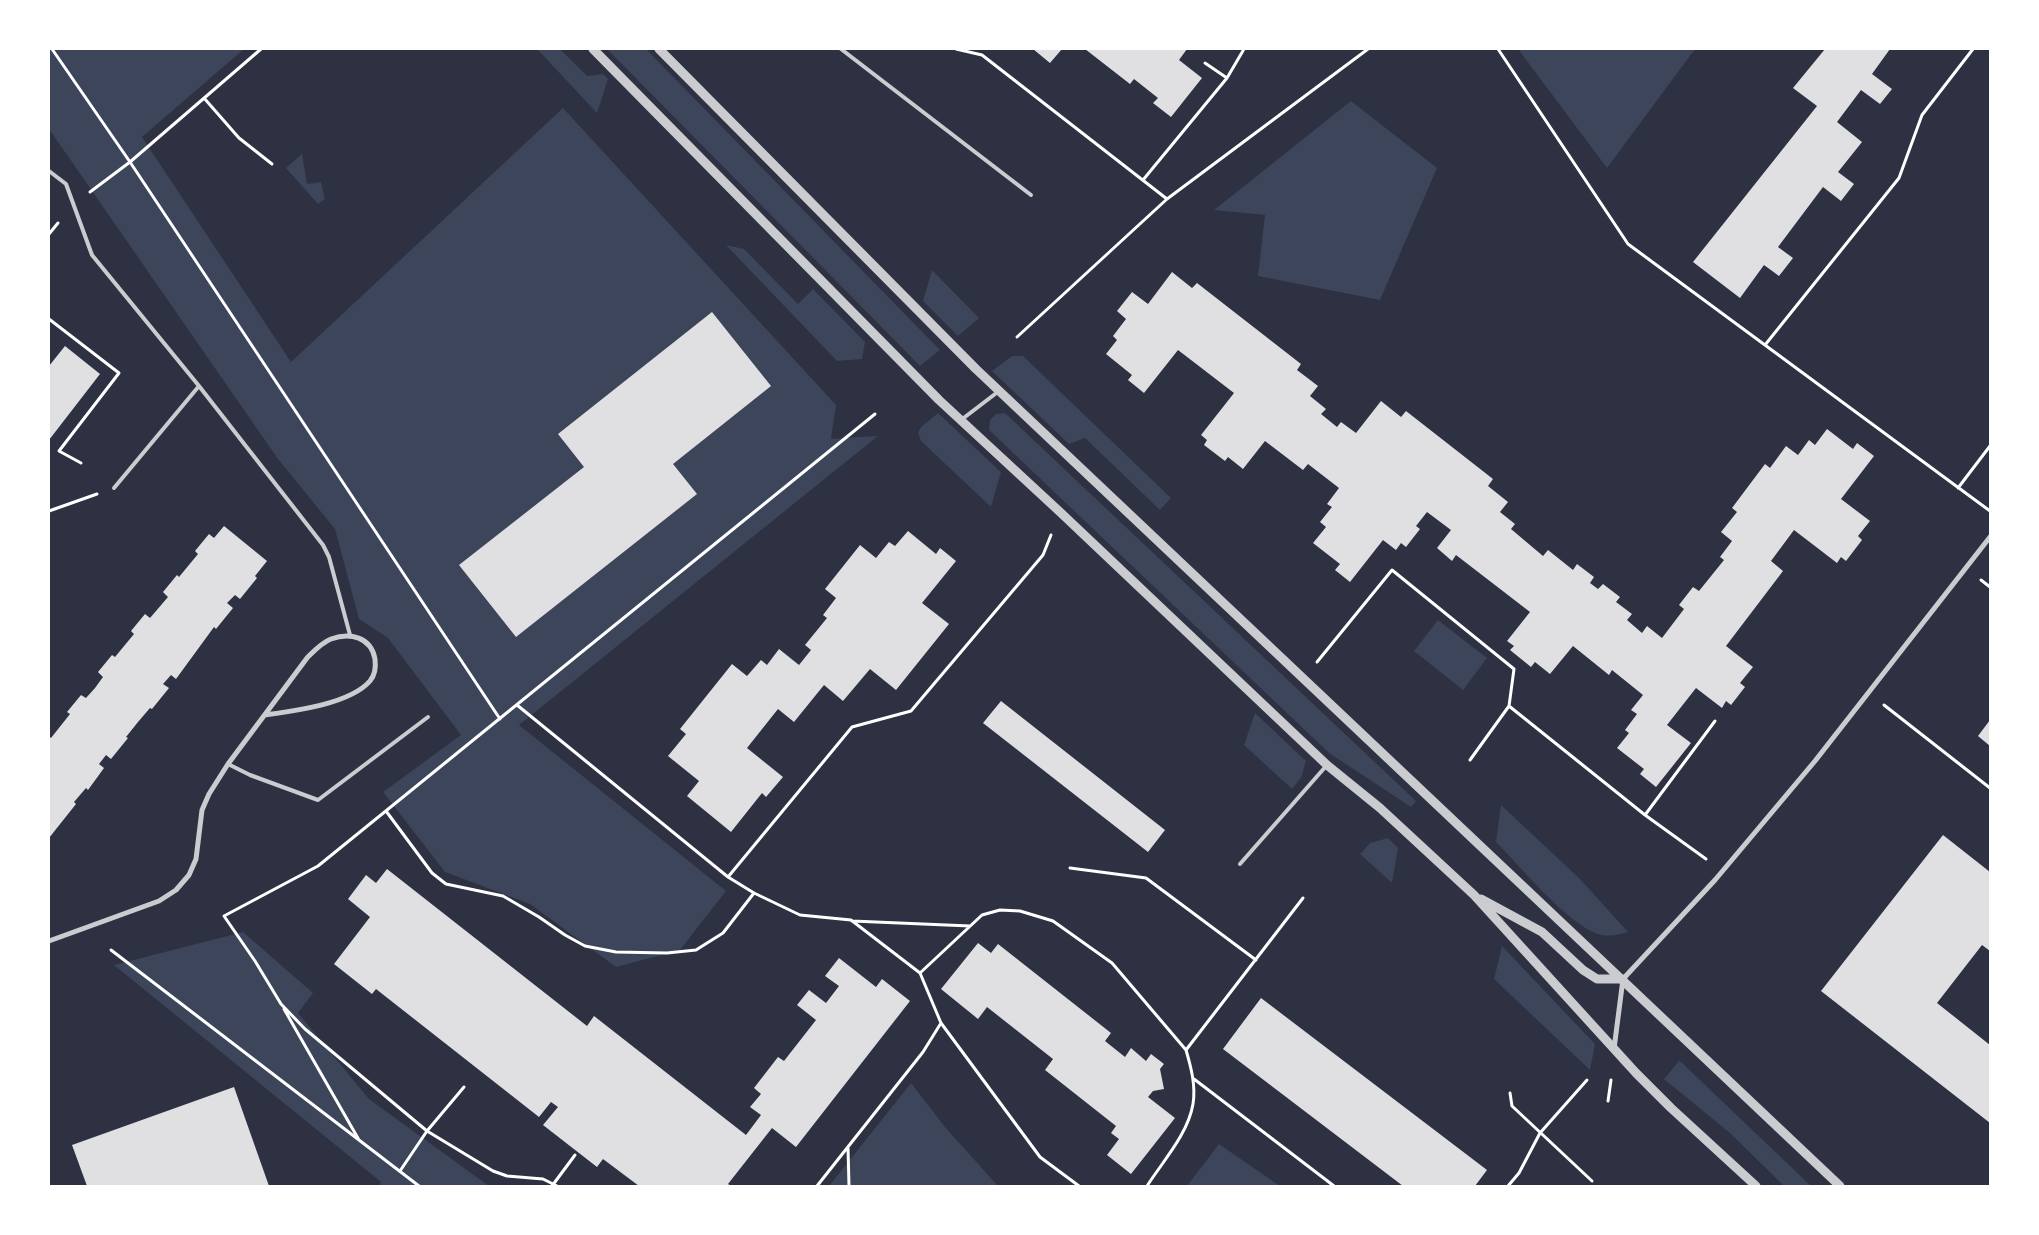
<!DOCTYPE html>
<style>
body{margin:0}
#map{position:relative;width:2039px;height:1235px;overflow:hidden;background:#2d3142;font-family:Inter,sans-serif}
canvas{display:block}
.frame{position:absolute;inset:0;border:50px solid #fff;pointer-events:none}
</style>
<div id="map">
<canvas width="2039" height="1235"></canvas>
<div class="frame"></div>
</div>
<script>
const context = document.querySelector('canvas').getContext('2d');
context.lineJoin = 'round';
function fill(path, color) { context.fillStyle = color; context.fill(path, 'evenodd'); }
function stroke(path, color, width, dash) { context.strokeStyle = color; context.lineWidth = width; context.lineCap = dash ? 'butt' : 'round'; context.setLineDash(dash || []); context.stroke(path); }
fill(new Path2D(`
 M 49,49 L 244,49 L 142,137 L 291,362 L 563,108 L 836,405 L 831,439 L 878,436 L 519,725 L 726,891 L 680,950 L 616,967 L 530,904 L 445,872 L 383,792 L 461,735 L 388,638 L 359,619 L 335,529 L 278,459 L 49,129 Z
 M 537,49 L 560,49 L 587,76 L 603,74 L 608,79 L 597,113 Z
 M 607,49 L 646,49 L 940,350 L 920,366 Z
 M 1518,49 L 1695,49 L 1607,168 Z
 M 1351,101 L 1437,168 L 1380,300 L 1258,276 L 1265,215 L 1214,210 Z
 M 302,154 L 307,184 L 321,182 L 325,199 L 318,204 L 286,168 Z
 M 726,245 L 744,249 L 798,304 L 813,289 L 865,342 L 862,359 L 837,361 Z
 M 932,270 L 979,318 L 958,336 L 923,301 Z
 M 1012,356 L 1023,356 L 1171,498 L 1160,510 L 1085,438 L 1069,444 L 992,371 Z
 M 938,413 L 1001,472 L 991,507 L 921,441 L 918,433 L 921,427 Z
 M 1005,413 L 1416,801 L 1411,807 L 1329,753 L 989,430 L 990,420 L 996,414 Z
 M 1438,620 L 1487,658 L 1463,690 L 1414,651 Z
 M 1255,713 L 1306,761 L 1301,778 L 1292,789 L 1244,745 Z
 M 1501,805 L 1580,879 L 1628,932 C 1619,935 1608,937 1598,934 C 1566,923 1521,867 1496,842 Z
 M 1388,838 L 1398,848 L 1392,883 L 1360,854 L 1370,843 Z
 M 243,932 L 313,993 L 298,1013 L 369,1099 L 489,1186 L 379,1186 L 381,1182 L 114,965 Z
 M 1502,946 L 1595,1044 L 1590,1070 L 1494,979 Z
 M 1679,1061 L 1680,1061 L 1811,1186 L 1784,1186 L 1731,1134 L 1664,1079 Z
 M 911,1083 L 945,1127 L 998,1186 L 829,1186 Z
 M 1219,1144 L 1280,1186 L 1187,1186 Z`), '#3c4559');
fill(new Path2D(`
 M 1033,49 L 1062,49 L 1050,63 Z
 M 1085,49 L 1187,49 L 1179,60 L 1202,78 L 1171,117 L 1153,103 L 1158,98 L 1134,79 L 1130,84 Z
 M 1825,49 L 1890,49 L 1872,74 L 1892,89 L 1880,104 L 1861,90 L 1837,122 L 1862,142 L 1838,172 L 1854,184 L 1841,201 L 1823,187 L 1778,247 L 1793,258 L 1779,276 L 1764,265 L 1740,298 L 1693,262 L 1817,106 L 1793,88 Z
 M 1172,272 L 1192,288 L 1197,283 L 1301,364 L 1297,370 L 1318,386 L 1310,396 L 1326,409 L 1321,414 L 1337,427 L 1341,422 L 1356,433 L 1381,401 L 1401,417 L 1406,411 L 1493,479 L 1488,486 L 1508,502 L 1500,512 L 1515,524 L 1511,529 L 1543,556 L 1548,550 L 1573,570 L 1577,564 L 1594,577 L 1590,583 L 1598,589 L 1603,584 L 1620,597 L 1616,602 L 1632,614 L 1627,620 L 1642,633 L 1647,626 L 1662,638 L 1684,609 L 1679,605 L 1693,587 L 1699,591 L 1724,560 L 1720,557 L 1732,541 L 1721,532 L 1737,512 L 1732,508 L 1765,464 L 1770,468 L 1786,446 L 1798,455 L 1809,440 L 1815,445 L 1827,429 L 1853,449 L 1857,443 L 1874,456 L 1841,499 L 1870,521 L 1858,536 L 1862,540 L 1846,561 L 1841,557 L 1837,563 L 1794,530 L 1771,561 L 1783,571 L 1726,646 L 1753,667 L 1740,683 L 1745,687 L 1731,705 L 1726,701 L 1722,708 L 1696,688 L 1667,725 L 1691,743 L 1656,787 L 1640,774 L 1644,769 L 1617,748 L 1629,733 L 1625,730 L 1637,714 L 1631,710 L 1643,695 L 1612,670 L 1609,675 L 1573,646 L 1550,674 L 1535,662 L 1531,667 L 1510,650 L 1514,646 L 1507,641 L 1530,612 L 1456,555 L 1452,561 L 1437,548 L 1451,530 L 1427,512 L 1416,526 L 1420,529 L 1406,547 L 1401,543 L 1396,550 L 1383,540 L 1350,582 L 1335,570 L 1340,564 L 1313,543 L 1326,527 L 1320,522 L 1332,507 L 1327,504 L 1339,488 L 1308,464 L 1303,470 L 1265,441 L 1243,469 L 1228,457 L 1225,461 L 1204,445 L 1207,440 L 1201,435 L 1234,393 L 1178,350 L 1144,393 L 1128,380 L 1132,375 L 1106,354 L 1117,340 L 1113,336 L 1126,319 L 1117,311 L 1132,292 L 1148,304 Z
 M 712,312 L 771,386 L 673,464 L 697,494 L 516,637 L 459,565 L 584,467 L 558,434 Z
 M 65,346 L 100,374 L 49,440 L 49,366 Z
 M 224,526 L 267,561 L 255,576 L 257,578 L 240,599 L 235,595 L 227,603 L 233,608 L 216,629 L 214,627 L 176,679 L 171,675 L 163,684 L 169,688 L 152,709 L 150,708 L 138,722 L 126,737 L 128,738 L 111,759 L 106,755 L 99,764 L 104,768 L 88,790 L 86,788 L 74,802 L 76,804 L 49,838 L 49,736 L 51,738 L 70,714 L 67,712 L 81,695 L 86,698 L 95,688 L 103,677 L 98,672 L 112,655 L 115,657 L 134,634 L 131,631 L 145,614 L 150,618 L 168,597 L 163,592 L 177,575 L 179,577 L 198,554 L 195,551 L 209,534 L 214,538 Z
 M 908,531 L 936,554 L 940,548 L 956,561 L 922,603 L 949,624 L 896,690 L 870,669 L 843,701 L 824,685 L 794,722 L 778,709 L 747,748 L 783,777 L 766,797 L 762,793 L 731,832 L 687,796 L 699,781 L 668,756 L 686,734 L 680,729 L 732,664 L 747,676 L 761,660 L 767,665 L 779,649 L 799,665 L 811,650 L 805,645 L 827,618 L 823,615 L 836,598 L 825,589 L 860,545 L 876,558 L 889,542 L 895,546 Z
 M 1001,701 L 1165,830 L 1148,852 L 983,723 Z
 M 1990,720 L 1990,746 L 1978,736 Z
 M 1943,835 L 1990,872 L 1990,951 L 1982,945 L 1937,1003 L 1990,1045 L 1990,1123 L 1821,991 Z
 M 387,869 L 587,1026 L 594,1016 L 746,1135 L 761,1115 L 750,1107 L 761,1094 L 754,1088 L 778,1057 L 784,1061 L 816,1020 L 797,1005 L 809,990 L 826,1003 L 839,986 L 825,976 L 839,958 L 876,987 L 882,979 L 910,1001 L 796,1147 L 772,1128 L 728,1184 L 731,1186 L 639,1186 L 603,1159 L 597,1167 L 543,1125 L 558,1107 L 551,1102 L 539,1117 L 376,989 L 372,994 L 334,964 L 370,917 L 348,899 L 366,875 L 376,883 Z
 M 978,943 L 991,953 L 998,944 L 1111,1033 L 1105,1041 L 1125,1057 L 1131,1048 L 1146,1061 L 1151,1054 L 1164,1064 L 1160,1069 L 1164,1089 L 1153,1091 L 1148,1097 L 1175,1118 L 1131,1174 L 1107,1155 L 1119,1139 L 1111,1133 L 1116,1126 L 1045,1070 L 1053,1059 L 987,1007 L 978,1019 L 941,989 Z
 M 1261,998 L 1487,1170 L 1475,1186 L 1403,1186 L 1223,1049 Z
 M 234,1087 L 269,1186 L 87,1186 L 72,1145 Z`), '#e0e0e3');
stroke(new Path2D(`
 M 52,49 L 130,162 L 500,719
 M 956,49 L 982,55 L 1167,199
 M 1498,49 L 1628,244 L 1990,511
 M 1205,63 L 1227,78
 M 204,98 L 239,138 L 272,164
 M 1143,180 L 1227,78 L 1244,49
 M 90,192 L 130,162 L 261,49
 M 49,234 L 58,223
 M 49,319 L 119,373 L 59,451 L 81,463
 M 1017,337 L 1167,199 L 1368,49
 M 1765,345 L 1899,178 L 1922,115 L 1973,49
 M 1958,488 L 1990,446
 M 49,511 L 97,494
 M 1981,580 L 1990,587
 M 1317,662 L 1392,570 L 1514,669 L 1509,706 L 1470,760
 M 517,705 L 728,877 L 754,893 L 800,915 L 851,920 L 920,973 L 941,1023
 M 1884,705 L 1990,788
 M 1509,706 L 1645,815 L 1706,859
 M 386,811 L 432,873 L 446,884 L 503,896 L 539,917 L 565,935 L 585,946 L 616,952 L 667,953 L 696,950 L 723,933 L 754,893
 M 1645,815 L 1715,721
 M 1070,868 L 1146,878 L 1256,960
 M 728,877 L 852,727 L 911,711 L 1043,555 L 1051,535
 M 852,921 L 970,926
 M 111,950 L 419,1186
 M 920,973 L 982,915 L 1000,910 L 1020,911 L 1053,921 L 1112,963 L 1186,1050
 M 284,1009 L 359,1140
 M 1194,1079 L 1334,1186
 M 1510,1093 L 1512,1106 L 1592,1181
 M 1608,1101 L 1611,1080
 M 848,1148 L 849,1186
 M 400,1171 L 427,1131 L 464,1087
 M 552,1186 L 575,1155
 M 557,1186 L 543,1179 L 507,1176 L 493,1171 L 427,1131 L 305,1029 L 281,1004 L 255,961 L 224,916 L 318,866 L 875,414
 M 817,1186 L 923,1052 L 941,1023 L 1040,1157 L 1079,1186
 M 1147,1186 C 1163,1161 1188,1134 1193,1104 C 1196,1086 1191,1067 1186,1050 L 1303,898
 M 1508,1186 L 1519,1173 L 1540,1133 L 1587,1080`), '#fff', 3);
stroke(new Path2D(`
 M 841,49 L 1031,195
 M 49,171 L 66,184 L 92,255 L 199,386 L 323,545 L 329,557 L 350,635
 M 961,420 L 999,391
 M 114,488 L 199,386
 M 228,764 L 250,775 L 318,800 L 428,717
 M 1240,864 L 1327,765`), '#caccd0', 4);
stroke(new Path2D(`
 M 49,941 L 159,901 L 176,890 L 189,875 L 196,859 L 202,810 L 209,794 L 228,764 L 307,658 C 314,651 321,643 331,639 C 350,632 371,637 375,659 C 376,667 375,675 370,681 C 350,704 294,711 265,715
 M 1614,1049 L 1623,979 L 1715,880 L 1815,761 L 1990,537`), '#caccd0', 5);
stroke(new Path2D(`
 M 593,49 L 939,400 L 1060,512 L 1327,765 L 1380,808 L 1474,895 L 1636,1073 L 1671,1108 L 1756,1186
 M 659,49 L 976,369 L 1840,1186
 M 1481,899 L 1542,932 L 1583,970 L 1597,979 L 1623,979`), '#caccd0', 9);
</script>
